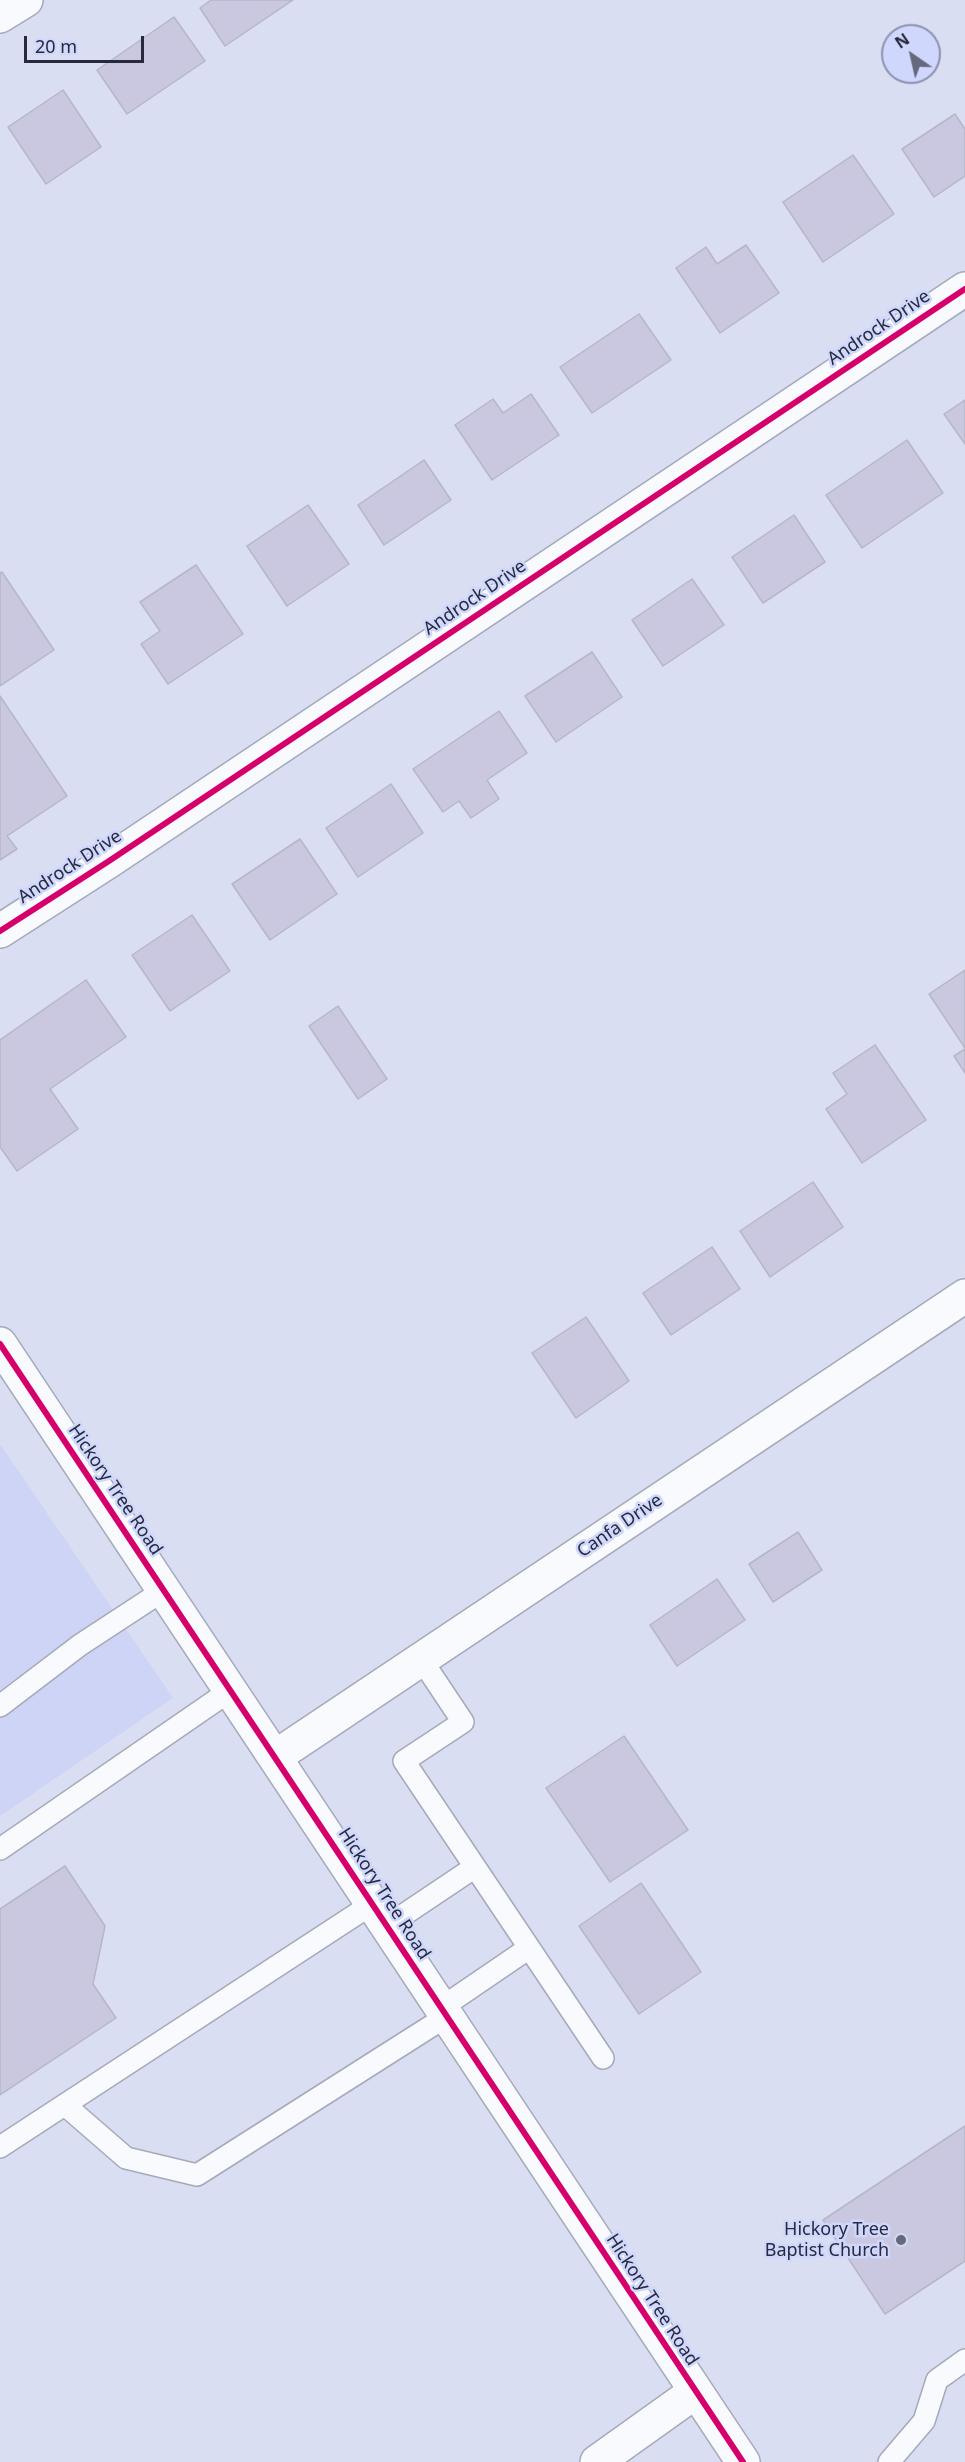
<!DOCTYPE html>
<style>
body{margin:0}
#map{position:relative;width:965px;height:2462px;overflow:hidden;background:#dadef2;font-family:"Noto Sans",sans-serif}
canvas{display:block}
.north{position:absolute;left:881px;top:24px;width:60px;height:60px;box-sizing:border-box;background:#cfd7fd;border:2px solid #8c92b0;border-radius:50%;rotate:326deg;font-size:16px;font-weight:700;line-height:24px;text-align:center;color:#272a3c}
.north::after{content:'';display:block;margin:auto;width:21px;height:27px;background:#66697c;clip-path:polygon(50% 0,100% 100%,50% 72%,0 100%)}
.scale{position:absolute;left:24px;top:36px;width:120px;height:27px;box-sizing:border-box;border:3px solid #272a3c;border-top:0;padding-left:8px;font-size:18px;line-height:21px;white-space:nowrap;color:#272a3c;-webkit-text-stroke:4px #cfd7fd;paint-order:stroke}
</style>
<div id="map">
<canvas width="965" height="2462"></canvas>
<div class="north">N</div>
<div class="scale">20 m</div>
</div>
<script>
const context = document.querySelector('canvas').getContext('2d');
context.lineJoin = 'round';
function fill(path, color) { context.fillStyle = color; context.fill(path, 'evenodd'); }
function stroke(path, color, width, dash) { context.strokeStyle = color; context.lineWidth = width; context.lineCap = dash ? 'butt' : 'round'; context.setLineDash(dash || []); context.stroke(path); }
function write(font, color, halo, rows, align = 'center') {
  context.font = font + ' "Noto Sans",sans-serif'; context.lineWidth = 5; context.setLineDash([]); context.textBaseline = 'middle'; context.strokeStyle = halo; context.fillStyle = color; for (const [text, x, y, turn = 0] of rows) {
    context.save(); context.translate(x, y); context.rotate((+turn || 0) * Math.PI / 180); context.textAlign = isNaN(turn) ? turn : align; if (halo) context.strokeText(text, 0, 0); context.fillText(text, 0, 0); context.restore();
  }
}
fill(new Path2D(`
 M 0,1444 L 173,1698 L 0,1816 Z`), '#cdd4f5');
const building = new Path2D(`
 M 211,0 L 293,0 L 225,46 L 200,8 Z
 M 174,17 L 205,61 L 127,114 L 97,70 Z
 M 63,90 L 101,147 L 46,184 L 8,127 Z
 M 955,114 L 965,129 L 965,176 L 934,197 L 902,149 Z
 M 853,155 L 894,214 L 823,262 L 783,202 Z
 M 746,245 L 779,293 L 720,333 L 676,268 L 706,247 L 717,264 Z
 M 639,314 L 671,360 L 592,413 L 560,367 Z
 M 531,394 L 559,435 L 492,480 L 455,425 L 493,399 L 503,413 Z
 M 965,400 L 965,444 L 944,414 Z
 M 907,440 L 943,493 L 862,548 L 826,495 Z
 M 424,460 L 451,500 L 384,545 L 358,505 Z
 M 308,505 L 349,564 L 287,606 L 247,546 Z
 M 794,515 L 825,562 L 763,603 L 732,557 Z
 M 196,565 L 243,634 L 168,684 L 141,644 L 160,631 L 140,602 Z
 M 2,572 L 54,650 L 0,686 L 0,573 Z
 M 692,579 L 724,625 L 663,666 L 632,620 Z
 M 592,652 L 622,697 L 556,742 L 525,696 Z
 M 0,696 L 67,796 L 7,836 L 17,849 L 0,860 Z
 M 499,711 L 527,753 L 487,780 L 499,799 L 471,818 L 459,801 L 443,812 L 413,769 Z
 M 391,784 L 423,833 L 358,877 L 326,828 Z
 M 300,839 L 337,894 L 270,940 L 232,884 Z
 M 192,915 L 230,971 L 170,1011 L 132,955 Z
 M 965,970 L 965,1048 L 929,994 Z
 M 86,980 L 126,1037 L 50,1089 L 78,1129 L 17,1171 L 0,1147 L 0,1040 Z
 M 338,1006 L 387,1079 L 358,1099 L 309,1026 Z
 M 875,1045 L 926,1120 L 862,1163 L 826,1109 L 847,1094 L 833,1073 Z
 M 965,1049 L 965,1073 L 954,1056 Z
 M 813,1182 L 843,1227 L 770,1277 L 740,1231 Z
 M 712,1247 L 740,1289 L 671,1335 L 643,1293 Z
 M 586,1317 L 629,1381 L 576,1418 L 532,1353 Z
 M 798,1532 L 822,1570 L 773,1602 L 749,1564 Z
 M 717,1579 L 745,1620 L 677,1666 L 650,1625 Z
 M 624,1736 L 688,1830 L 610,1882 L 546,1788 Z
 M 65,1866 L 105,1926 L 93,1984 L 116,2018 L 0,2095 L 0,1909 Z
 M 641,1883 L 701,1972 L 639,2014 L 579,1926 Z
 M 965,2126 L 965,2261 L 885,2314 L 823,2220 Z`);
fill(building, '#cac8e1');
stroke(building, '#b7b6c8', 1.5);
const service = new Path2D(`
 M 421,1659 L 463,1722 L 404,1761 L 603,2058
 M 0,1706 L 80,1645 L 164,1590
 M 0,1849 L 231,1690
 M 387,1926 L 475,1867
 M 441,2008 L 529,1948
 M 65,2105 L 126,2158 L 197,2175 L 447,2016
 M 0,2147 L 372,1904
 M 889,2462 L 924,2421 L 937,2380 L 965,2360`);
const minor = new Path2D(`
 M 0,16 L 26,0
 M 0,931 L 109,861 L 965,289
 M 275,1757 L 965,1296
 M 597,2462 L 695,2392`);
const tertiary = new Path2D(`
 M 0,1344 L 743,2462`);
stroke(service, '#a5a9ba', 24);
stroke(minor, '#a5a9ba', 36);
stroke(tertiary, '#a5a9ba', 36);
stroke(service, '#f9fafd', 21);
stroke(minor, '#f9fafd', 33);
stroke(tertiary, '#f9fafd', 33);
stroke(new Path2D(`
 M 0,931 L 109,861 L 965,289
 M 0,1344 L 743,2462`), '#d6006c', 6);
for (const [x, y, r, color] of [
 [901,2240,6,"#66697c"]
]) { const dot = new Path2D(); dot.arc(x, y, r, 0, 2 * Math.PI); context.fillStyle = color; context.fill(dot); stroke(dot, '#cfd7fd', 2); }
write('18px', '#272a3c', '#cfd7fd', [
 ["Androck Drive",879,328,-34],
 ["Androck Drive",475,598,-34],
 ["Androck Drive",70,867,-33],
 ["Hickory Tree Road",115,1490,56],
 ["Canfa Drive",620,1526,-34],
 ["Hickory Tree Road",384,1894,57],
 ["Hickory Tree Road",652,2300,57]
]);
write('18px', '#272a3c', '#cfd7fd', [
 ["Hickory Tree",889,2230],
 ["Baptist Church",889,2251]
], 'right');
</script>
